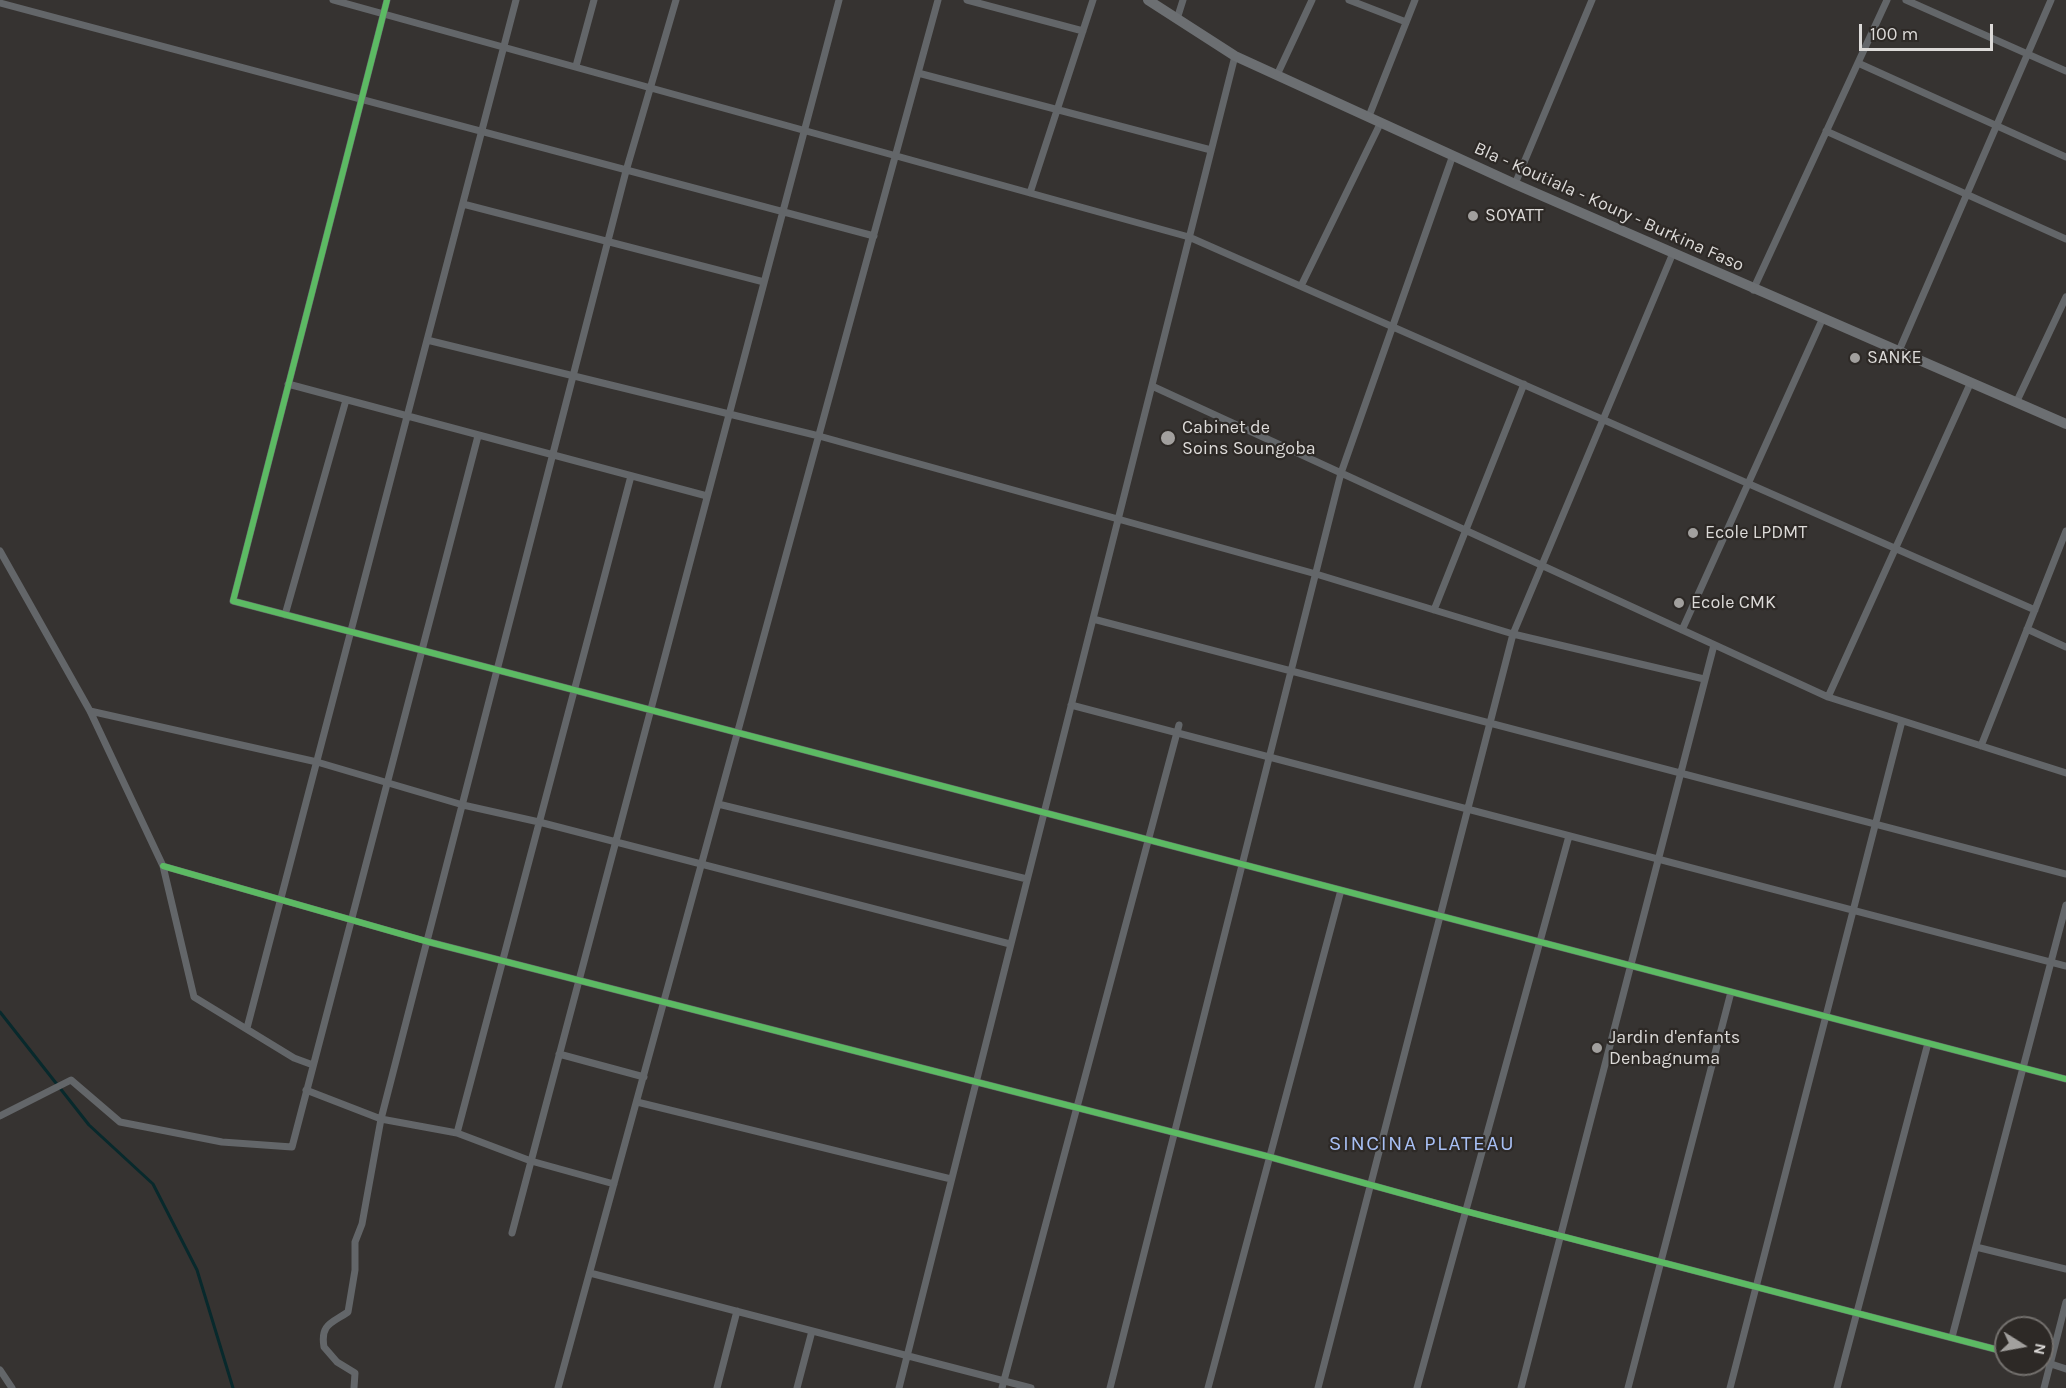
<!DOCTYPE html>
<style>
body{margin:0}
#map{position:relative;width:2066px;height:1388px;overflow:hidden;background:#363331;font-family:Karla,sans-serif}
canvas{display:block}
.north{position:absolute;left:1994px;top:1316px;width:60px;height:60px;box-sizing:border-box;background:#2d2926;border:2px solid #73706d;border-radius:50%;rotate:101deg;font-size:16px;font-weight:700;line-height:24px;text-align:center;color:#dcdad8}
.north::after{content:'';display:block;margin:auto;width:21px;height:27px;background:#a2a09e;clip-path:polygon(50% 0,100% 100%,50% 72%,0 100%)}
.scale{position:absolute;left:1859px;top:24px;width:134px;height:27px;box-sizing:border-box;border:3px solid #dcdad8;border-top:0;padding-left:8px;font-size:18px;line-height:21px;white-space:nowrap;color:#dcdad8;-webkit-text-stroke:4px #2d2926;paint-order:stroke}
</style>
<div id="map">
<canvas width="2066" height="1388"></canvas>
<div class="north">N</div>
<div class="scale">100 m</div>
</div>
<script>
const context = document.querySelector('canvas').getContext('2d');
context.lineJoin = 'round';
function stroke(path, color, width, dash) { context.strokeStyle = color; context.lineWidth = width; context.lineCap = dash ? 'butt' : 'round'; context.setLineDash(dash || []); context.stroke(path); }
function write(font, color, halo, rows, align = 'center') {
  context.font = font + ' Karla,sans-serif'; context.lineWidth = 4.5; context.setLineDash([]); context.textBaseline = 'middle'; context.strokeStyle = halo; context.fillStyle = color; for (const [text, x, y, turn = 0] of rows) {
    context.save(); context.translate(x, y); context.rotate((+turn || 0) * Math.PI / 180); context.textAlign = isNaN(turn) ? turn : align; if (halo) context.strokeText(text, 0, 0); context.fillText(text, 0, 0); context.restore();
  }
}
stroke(new Path2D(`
 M 0,1012 L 89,1125 L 153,1184 L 197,1270 L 233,1388`), '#08292c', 3);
stroke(new Path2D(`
 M 333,0 L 1189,237 L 2035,610
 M 387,0 L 233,601 L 2066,1079
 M 967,0 L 1083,31
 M 1349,0 L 1406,22
 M 1906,0 L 2066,71
 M 0,3 L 874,236
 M 1177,19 L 1183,0
 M 1858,63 L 2066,157
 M 576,66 L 594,0
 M 918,73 L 1211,150
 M 1277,75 L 1312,0
 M 1369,116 L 1415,0
 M 1826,131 L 2066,239
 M 1515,184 L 1592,0
 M 1030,193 L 1093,0
 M 463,204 L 764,282
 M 1301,286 L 1381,122
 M 1753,290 L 1887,0
 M 427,340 L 819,436 L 1316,574 L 1513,634 L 1704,679
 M 1898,353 L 2051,0
 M 288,384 L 707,496
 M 1152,386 L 1828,697 L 2066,773
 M 2016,403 L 2066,297
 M 0,551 L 90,711 L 163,866 L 194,997 L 294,1058 L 313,1065
 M 1434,610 L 1524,384
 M 285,615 L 346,400
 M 1093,619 L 2066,874
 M 2027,629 L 2066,647
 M 1682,630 L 1822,320
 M 1828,697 L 1970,384
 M 1071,705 L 2066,966
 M 90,711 L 317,762 L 463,805 L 539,822 L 1010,944
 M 1981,746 L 2066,531
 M 718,804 L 1027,879
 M 163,866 L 429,942 L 1270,1157 L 1465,1211 L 2006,1352
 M 247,1028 L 516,0
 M 559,1054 L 644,1077
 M 306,1090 L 381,1119 L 457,1133 L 531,1161 L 614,1184
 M 637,1102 L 951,1179
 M 0,1116 L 71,1080 L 120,1122 L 222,1142 L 292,1147 L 478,436
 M 457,1133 L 631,476
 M 512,1233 L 839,0
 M 1976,1247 L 2066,1269
 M 590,1273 L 1031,1388
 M 1952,1337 L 2066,905
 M 2042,1361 L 2066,1369
 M 0,1370 L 12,1388
 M 354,1388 L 355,1373 L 337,1362 L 324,1347 C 320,1324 332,1323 348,1312 L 355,1270 L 355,1242 L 362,1224 L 381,1119 L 626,171 L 676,0
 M 558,1388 L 938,0
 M 717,1388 L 737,1311
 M 797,1388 L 812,1331
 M 899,1388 L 1235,56
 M 1002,1388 L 1179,725
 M 1110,1388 L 1341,473 L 1453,155
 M 1208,1388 L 1341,890
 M 1318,1388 L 1513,634 L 1673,253
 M 1417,1388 L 1569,836
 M 1521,1388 L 1714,645
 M 1628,1388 L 1731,992
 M 1730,1388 L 1902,721
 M 1837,1388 L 1928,1043
 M 2044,1388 L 2066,1302`), '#636669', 7);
stroke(new Path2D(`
 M 1148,0 L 1235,56 L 1515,184 L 2066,424`), '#6c6f72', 10);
stroke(new Path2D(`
 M 387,0 L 233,601 L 2066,1079
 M 163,866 L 429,942 L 1270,1157 L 1465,1211 L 2006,1352`), '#5cba63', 6);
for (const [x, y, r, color] of [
 [1473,216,6,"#a2a09e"],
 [1855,358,6,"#a2a09e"],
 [1168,438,8,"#a2a09e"],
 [1693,533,6,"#a2a09e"],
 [1679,603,6,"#a2a09e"],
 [1597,1048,6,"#a2a09e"]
]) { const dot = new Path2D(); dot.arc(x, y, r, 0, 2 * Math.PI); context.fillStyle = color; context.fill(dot); stroke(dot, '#2d2926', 2); }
write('18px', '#dcdad8', '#2d2926', [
 ["Bla - Koutiala - Koury - Burkina Faso",1609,207,24]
]);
write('18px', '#dcdad8', '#2d2926', [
 ["SOYATT",1485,216],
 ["SANKE",1867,358],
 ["Cabinet de",1182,428],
 ["Soins Soungoba",1182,449],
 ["Ecole LPDMT",1705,533],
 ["Ecole CMK",1691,603],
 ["Jardin d'enfants",1609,1038],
 ["Denbagnuma",1609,1059]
], 'left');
context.letterSpacing = '1.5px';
write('21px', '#a8c0f5', '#2d2926', [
 ["SINCINA PLATEAU",1422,1144]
]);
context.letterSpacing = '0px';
</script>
